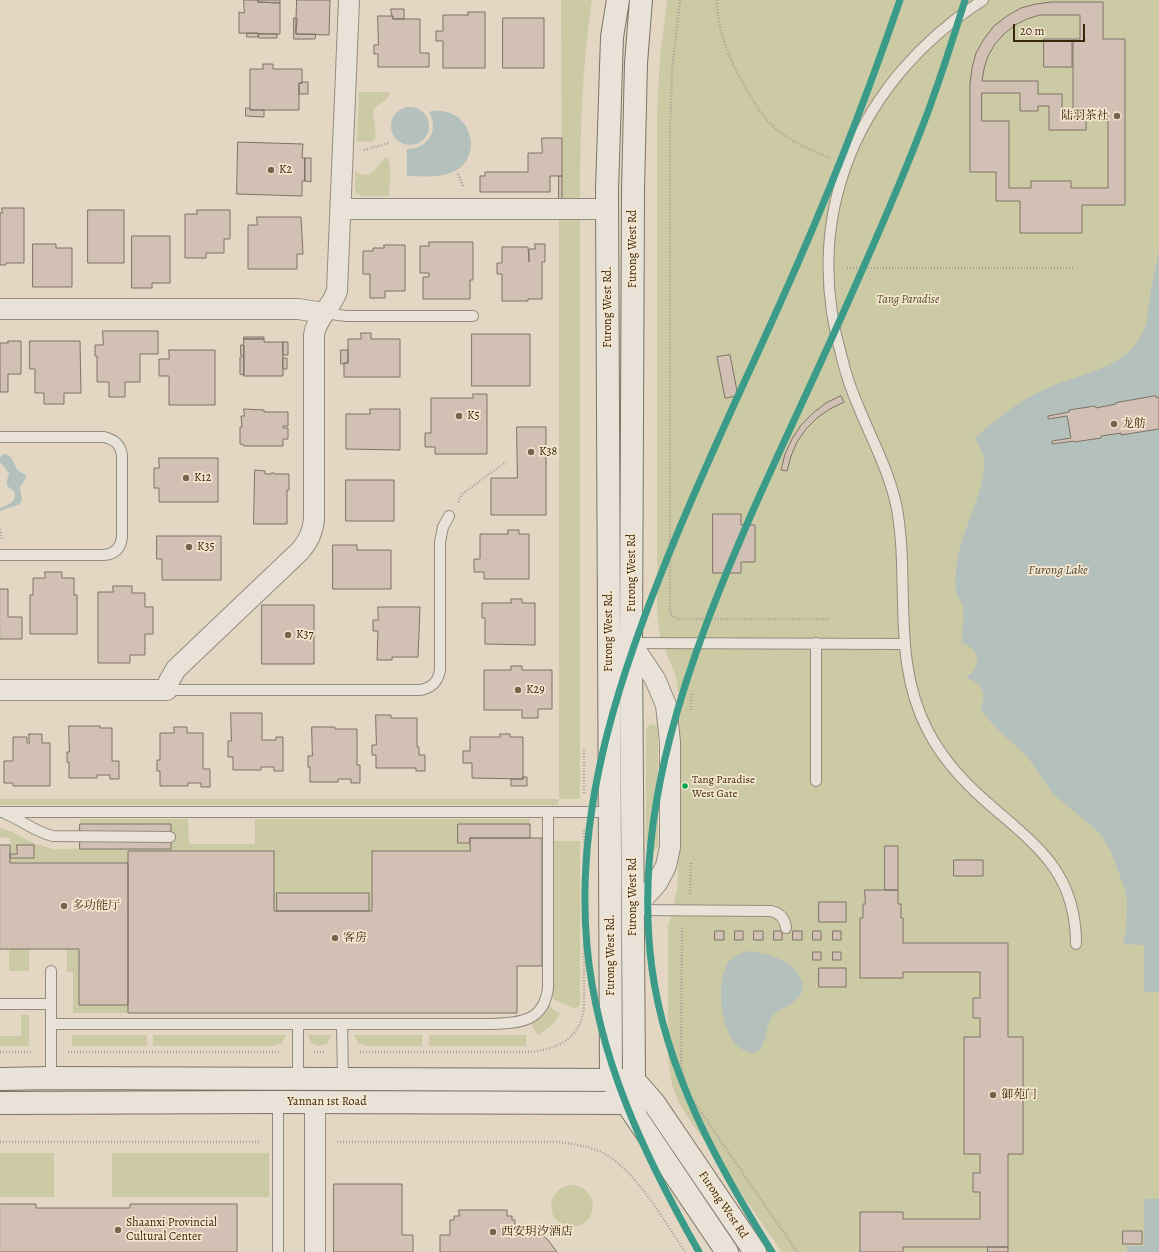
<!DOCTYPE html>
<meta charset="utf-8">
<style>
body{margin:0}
#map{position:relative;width:1159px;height:1252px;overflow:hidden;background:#e3d6c3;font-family:Alegreya,serif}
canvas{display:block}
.scale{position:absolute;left:1013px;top:24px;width:72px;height:18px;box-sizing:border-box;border:2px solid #39270a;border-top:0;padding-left:5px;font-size:12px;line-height:14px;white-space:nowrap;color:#39270a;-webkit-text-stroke:3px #f5e6d0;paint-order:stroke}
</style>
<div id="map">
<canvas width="1159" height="1252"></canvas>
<div class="scale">20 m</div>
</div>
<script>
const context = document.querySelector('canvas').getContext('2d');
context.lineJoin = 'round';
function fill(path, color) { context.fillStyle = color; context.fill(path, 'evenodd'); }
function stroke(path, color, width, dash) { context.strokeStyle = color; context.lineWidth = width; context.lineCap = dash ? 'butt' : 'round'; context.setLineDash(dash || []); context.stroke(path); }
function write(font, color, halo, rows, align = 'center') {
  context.font = font + ' Alegreya,"Noto Serif SC",serif'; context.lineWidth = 3.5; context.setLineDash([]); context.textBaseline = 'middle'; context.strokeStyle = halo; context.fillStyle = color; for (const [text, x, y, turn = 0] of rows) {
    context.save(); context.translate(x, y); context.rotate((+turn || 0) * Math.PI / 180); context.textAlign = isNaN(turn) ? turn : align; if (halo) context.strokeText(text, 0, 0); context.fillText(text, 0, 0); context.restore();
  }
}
fill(new Path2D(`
 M 561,0 L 592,0 C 582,66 580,132 580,199 L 562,200 Z
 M 667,0 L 1159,0 L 1159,1252 L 782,1252 L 683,1110 L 677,1098 L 672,1085 L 668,1058 L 668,928 L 677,890 L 678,877 L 678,692 L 676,677 L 660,637 L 657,610 L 657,113 L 660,59 Z
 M 359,92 L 390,92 C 387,104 377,102 373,111 L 376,137 L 371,142 L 357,141 Z
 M 387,157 C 393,168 389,184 389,196 L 361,196 L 355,193 L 355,171 C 375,183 375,164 387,157 Z
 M 559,218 L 580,218 L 580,799 L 559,799 L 558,805 L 0,805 L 0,799 L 559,799 Z
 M 652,724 L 657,726 L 658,730 L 658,846 C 656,850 654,850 649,849 L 646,844 L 646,730 L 648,726 Z
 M 80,819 L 188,819 L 189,844 L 255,844 L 255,819 L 530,819 L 530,824 L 458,824 L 458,843 L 470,843 L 470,851 L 372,851 L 372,911 L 277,893 L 277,911 L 274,911 L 274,851 L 128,863 L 10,863 L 10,858 L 34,845 L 17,845 L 17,854 L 10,854 L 10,838 L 0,837 L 0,828 L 10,831 L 35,844 L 53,849 L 171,849 L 171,824 L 80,824 Z
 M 553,841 L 580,841 L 580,1005 L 575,1009 L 553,999 Z
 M 9,949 L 29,949 L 29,971 L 9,971 Z
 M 67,949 L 79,949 L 79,1005 L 128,1005 L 128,1013 L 73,1013 L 73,972 L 67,971 Z
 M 549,1006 L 560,1014 L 551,1026 L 538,1035 L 531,1024 L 542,1017 Z
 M 21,1015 L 29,1015 L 29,1046 L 0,1046 L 0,1036 L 21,1036 Z
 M 72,1035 L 147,1035 L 147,1046 L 72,1046 Z
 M 153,1035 L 286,1035 L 282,1043 L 274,1046 L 153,1046 Z
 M 308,1035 L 331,1035 L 328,1043 L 320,1046 C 313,1045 310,1042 308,1035 Z
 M 354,1035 L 422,1035 L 422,1046 L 366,1046 L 358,1043 Z
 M 429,1035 L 526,1035 L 526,1046 L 429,1046 Z
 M 0,1153 L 54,1153 L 54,1197 L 0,1197 Z
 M 112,1153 L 269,1153 L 269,1197 L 112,1197 Z
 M551 1206a21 21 0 1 1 42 0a21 21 0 1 1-42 0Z`), '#ccc9a5');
fill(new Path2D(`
 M391 126a19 19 0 1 1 38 0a19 19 0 1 1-38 0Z
 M 432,111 C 473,106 486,161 450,173 C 437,178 421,176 407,176 L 407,149 C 427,149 440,131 429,112 Z
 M 1159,252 L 1159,397 L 1156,398 L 1156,396 L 1116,403 L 1116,404 L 1096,408 L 1095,406 L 1048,416 L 1048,418 L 1067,416 L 1071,438 L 1052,441 L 1053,444 L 1074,441 L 1074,442 L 1101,438 L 1101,436 L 1159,429 L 1159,992 L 1144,992 L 1144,945 L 1123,944 L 1126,930 L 1127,900 L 1124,887 L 1110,849 L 1100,834 L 1093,827 L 1054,795 L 1027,756 L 998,730 L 980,709 C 988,695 982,682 966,678 C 983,666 980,649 961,642 C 962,632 965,619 963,609 C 963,603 959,600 957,595 C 954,587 956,569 957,561 C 961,531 990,482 983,455 C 981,449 978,444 975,438 C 995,420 1016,403 1041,391 C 1074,374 1127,370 1143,332 C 1149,319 1148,304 1151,290 C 1153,277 1156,265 1159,252 Z
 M 3,454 C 15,455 12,464 19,471 C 23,474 25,472 26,478 L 20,487 L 22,500 L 20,504 L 0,511 L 0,508 C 9,505 18,501 14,491 C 3,484 7,483 9,473 L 0,462 L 0,457 Z
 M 749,951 C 767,953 797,961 802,982 C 803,986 803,991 801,994 C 795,1005 779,1007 772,1017 C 766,1027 766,1039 761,1049 C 753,1058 739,1049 733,1041 C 721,1024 716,981 728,963 C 733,956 740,953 749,951 Z
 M 1144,1199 L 1159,1199 L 1159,1252 L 1127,1252 L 1127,1246 L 1144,1246 Z`), '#b4c0bc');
const building = new Path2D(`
 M 244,0 L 258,0 L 258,2 L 280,3 L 280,34 L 239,33 L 239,12 L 244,13 Z
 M 258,0 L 280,0 L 280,3 L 258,2 Z
 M 297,0 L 330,0 L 329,35 L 296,34 Z
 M 1052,2 L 1103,2 L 1103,39 L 1125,39 L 1125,205 L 1082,205 L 1082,233 L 1020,233 L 1020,201 L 996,201 L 996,172 L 970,172 L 970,84 L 972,68 L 976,53 L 984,39 L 994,26 L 1007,16 L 1021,8 L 1036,4 ZM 1040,15 L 1080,15 L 1080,39 L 1073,39 L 1073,118 L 1062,118 L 1062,94 L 1038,94 L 1038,81 L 982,81 L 984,69 L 988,56 L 995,44 L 1004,34 L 1015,25 L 1027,19 ZM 982,93 L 1020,93 L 1020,111 L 1038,111 L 1038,106 L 1049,106 L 1049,130 L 1086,130 L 1086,113 L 1108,113 L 1108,188 L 1071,188 L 1071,181 L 1031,181 L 1031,188 L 1009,188 L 1009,121 L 982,121 Z
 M 391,9 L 404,9 L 404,19 L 393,19 Z
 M 468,12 L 485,12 L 485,68 L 443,68 L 443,41 L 436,41 L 436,31 L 443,31 L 443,15 L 468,15 Z
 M 378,16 L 393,16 L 393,19 L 420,19 L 420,53 L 429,53 L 429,67 L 378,67 L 378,54 L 374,54 L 374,45 L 378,45 Z
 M 294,18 L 297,18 L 296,34 L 316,34 L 315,39 L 294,39 Z
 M 503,18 L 544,18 L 544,68 L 503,68 Z
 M 247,33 L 258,33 L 258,37 L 247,37 Z
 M 259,34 L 277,34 L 277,38 L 259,38 Z
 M 1044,39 L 1072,39 L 1072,67 L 1044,67 Z
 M 263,64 L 273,64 L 273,69 L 302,69 L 302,83 L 299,83 L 299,110 L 250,110 L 250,69 L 263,69 Z
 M 302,82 L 308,82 L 308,94 L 299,94 L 299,83 L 302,83 Z
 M 246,108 L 250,108 L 250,110 L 264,110 L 264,117 L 246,116 Z
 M 542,138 L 562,138 L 562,176 L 550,176 L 550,192 L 480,192 L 480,176 L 485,176 L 485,172 L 528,172 L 528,153 L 542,153 Z
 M 238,142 L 303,144 L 302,158 L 305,158 L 305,181 L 302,181 L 302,196 L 237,194 Z
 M 305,158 L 311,158 L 311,182 L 305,181 Z
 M 559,176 L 562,176 L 562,200 L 559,200 Z
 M 2,208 L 24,208 L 24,263 L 6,263 L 6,265 L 0,265 L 0,213 L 2,213 Z
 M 88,210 L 124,210 L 124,263 L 88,263 Z
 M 197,210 L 230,210 L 230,239 L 224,239 L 224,253 L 206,253 L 206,258 L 185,258 L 185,214 L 197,214 Z
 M 257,217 L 301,217 L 303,254 L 297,254 L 297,269 L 248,269 L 248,225 L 257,225 Z
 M 132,236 L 170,236 L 170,283 L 152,283 L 152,288 L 132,288 Z
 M 429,242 L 473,242 L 473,280 L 470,280 L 470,299 L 423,299 L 423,277 L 429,277 L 429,273 L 420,273 L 420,246 L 429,246 Z
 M 33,244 L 56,244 L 56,248 L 72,248 L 72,287 L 33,287 Z
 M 535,244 L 545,244 L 545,262 L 542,262 L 542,299 L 528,299 L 528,301 L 502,301 L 502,274 L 497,274 L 497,263 L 502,263 L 502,247 L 528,247 L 529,262 L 529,249 L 535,249 Z
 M 384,245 L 405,245 L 405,291 L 385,291 L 385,298 L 370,298 L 370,274 L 363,274 L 363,251 L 373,251 L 373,248 L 384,248 Z
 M 103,331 L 158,331 L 158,354 L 140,354 L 140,382 L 125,382 L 125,397 L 109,397 L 109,382 L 97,382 L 97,356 L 95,356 L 95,345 L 103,345 Z
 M 361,333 L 371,333 L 371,339 L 400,339 L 400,377 L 344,377 L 344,363 L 348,363 L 348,339 L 361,339 Z
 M 472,334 L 530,334 L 530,386 L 472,386 Z
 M 244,337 L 264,337 L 264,339 L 244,339 Z
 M 244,339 L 264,339 L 264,342 L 283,342 L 283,376 L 244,376 Z
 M 8,341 L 21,341 L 21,374 L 8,374 L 8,392 L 0,392 L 0,343 L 8,343 Z
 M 30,341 L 80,341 L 81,393 L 64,393 L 64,404 L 44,404 L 44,393 L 35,393 L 35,369 L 30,369 Z
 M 283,342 L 288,342 L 288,355 L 283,355 Z
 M 241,345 L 244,345 L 244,375 L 240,374 L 240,357 L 242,357 L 242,355 L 241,355 Z
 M 169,350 L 215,350 L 215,405 L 169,405 L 169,376 L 159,376 L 159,359 L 169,359 Z
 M 341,350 L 348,350 L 348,363 L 341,364 Z
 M 730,355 L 738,396 L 725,398 L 717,357 Z
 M 283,358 L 287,358 L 287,369 L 283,369 Z
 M 473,394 L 487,394 L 487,454 L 435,454 L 435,447 L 425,447 L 425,433 L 431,433 L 431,398 L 473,398 Z
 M 841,396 L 844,402 L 830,409 L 817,418 L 806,429 L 797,442 L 791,456 L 787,471 L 781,470 L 785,454 L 792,439 L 801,425 L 813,413 L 826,403 Z
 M 1156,396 L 1156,398 L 1159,397 L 1159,429 L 1121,435 L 1121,433 L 1101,436 L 1101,438 L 1074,442 L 1074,441 L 1052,444 L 1052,441 L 1071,438 L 1067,416 L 1048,419 L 1048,416 L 1069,412 L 1069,410 L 1095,406 L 1096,408 L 1116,404 L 1116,403 Z
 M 244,409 L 264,410 L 264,412 L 288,412 L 288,426 L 283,426 L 283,428 L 288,428 L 288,439 L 283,439 L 283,446 L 244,446 L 244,445 L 240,444 L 240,427 L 242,427 L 241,416 L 244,416 Z
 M 370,409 L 400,409 L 400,450 L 346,449 L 346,414 L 370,414 Z
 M 517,427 L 546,427 L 546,515 L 491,515 L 491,478 L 517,478 Z
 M 159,458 L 218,458 L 218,502 L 159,502 L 159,488 L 154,488 L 154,468 L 159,468 Z
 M 255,470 L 265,471 L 265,474 L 271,474 L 271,473 L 274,473 L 274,474 L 289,474 L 289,490 L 287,490 L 287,524 L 254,524 Z
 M 346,480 L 394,480 L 394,521 L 346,521 Z
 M 713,514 L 741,514 L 741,525 L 755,525 L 755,562 L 741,562 L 741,573 L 713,573 Z
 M 508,530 L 519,530 L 519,534 L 529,534 L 529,579 L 484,579 L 484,572 L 474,572 L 474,559 L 480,559 L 480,534 L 508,534 Z
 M 157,536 L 221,536 L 221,580 L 162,580 L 162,559 L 157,559 Z
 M 333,545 L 357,545 L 357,550 L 391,550 L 391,589 L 333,589 Z
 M 45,572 L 62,572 L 62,578 L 74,578 L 74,595 L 77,595 L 77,634 L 30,634 L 30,595 L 33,595 L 33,578 L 45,578 Z
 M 113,586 L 132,586 L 132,593 L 145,593 L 145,607 L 153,607 L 153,634 L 145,634 L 145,655 L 130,655 L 130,663 L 98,663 L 98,592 L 113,592 Z
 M 0,589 L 8,589 L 8,617 L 22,617 L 22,639 L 0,639 Z
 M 511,599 L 522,599 L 522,603 L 535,603 L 535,645 L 485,644 L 485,618 L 482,618 L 482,603 L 511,603 Z
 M 262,605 L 314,605 L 314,664 L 262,664 Z
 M 378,607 L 420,607 L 418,657 L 392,657 L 392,660 L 377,660 L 378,631 L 373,631 L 373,620 L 378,620 Z
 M 511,666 L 522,666 L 522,670 L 552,670 L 552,709 L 538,709 L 538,718 L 522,718 L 522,710 L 484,710 L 484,670 L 511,670 Z
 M 231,713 L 262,713 L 262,740 L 276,740 L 276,737 L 283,737 L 283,771 L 274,771 L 274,767 L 261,767 L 261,770 L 233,770 L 233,757 L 228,757 L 228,741 L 231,741 Z
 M 376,715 L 391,715 L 391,718 L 417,718 L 417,747 L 419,747 L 419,755 L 425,755 L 425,771 L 416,771 L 416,768 L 376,768 L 376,755 L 372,755 L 372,745 L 376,745 Z
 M 69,726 L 100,726 L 100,728 L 112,728 L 112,761 L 119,761 L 119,779 L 110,779 L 110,775 L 97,775 L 97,778 L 69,778 L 69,762 L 67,762 L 67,752 L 69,752 Z
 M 174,727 L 187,727 L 187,733 L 203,733 L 203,769 L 210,769 L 210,787 L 201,787 L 201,783 L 188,783 L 188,786 L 160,786 L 160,771 L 157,771 L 157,760 L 160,760 L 160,733 L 174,733 Z
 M 312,727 L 335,727 L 335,729 L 357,729 L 357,765 L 360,765 L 360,783 L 351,783 L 351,779 L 338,779 L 338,782 L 310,782 L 310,767 L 308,767 L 308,756 L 312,756 Z
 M 29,734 L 42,734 L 42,743 L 50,743 L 50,786 L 13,786 L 13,783 L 4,783 L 4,761 L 13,761 L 13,737 L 27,737 L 27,743 L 29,743 Z
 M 500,734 L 510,734 L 510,737 L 523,737 L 523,779 L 472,778 L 472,763 L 463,763 L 463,751 L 470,751 L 470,737 L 500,737 Z
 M 523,777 L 527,777 L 527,786 L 511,786 L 511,779 L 523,779 Z
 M 80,824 L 171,824 L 171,849 L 80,849 Z
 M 458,824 L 530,824 L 530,838 L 470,838 L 470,843 L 458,843 Z
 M 470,838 L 542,838 L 542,966 L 517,966 L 517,1013 L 128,1013 L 128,851 L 274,851 L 274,911 L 372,911 L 372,851 L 470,851 Z
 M 0,845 L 10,845 L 10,863 L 128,863 L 128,1005 L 79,1005 L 79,949 L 0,949 Z
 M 17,845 L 34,845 L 34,858 L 10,858 L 10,854 L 17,854 Z
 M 885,846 L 898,846 L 898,890 L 885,890 Z
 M 954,860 L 983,860 L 983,876 L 954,876 Z
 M 865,890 L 898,890 L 898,904 L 901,904 L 901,918 L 903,918 L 903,943 L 1008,943 L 1008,1037 L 1023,1037 L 1023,1154 L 1008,1154 L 1008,1247 L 903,1247 L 903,1252 L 860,1252 L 860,1212 L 903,1212 L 903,1219 L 980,1219 L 980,1192 L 973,1192 L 973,1173 L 980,1173 L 980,1154 L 964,1154 L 964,1037 L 980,1037 L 980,1018 L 973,1018 L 973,998 L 980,998 L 980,972 L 903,972 L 903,978 L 860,978 L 860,918 L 863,918 L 863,904 L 865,904 Z
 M 277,893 L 369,893 L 369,911 L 277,911 Z
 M 819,902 L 846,902 L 846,922 L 819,922 Z
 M 715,931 L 724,931 L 724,940 L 715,940 Z
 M 735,931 L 743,931 L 743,940 L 735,940 Z
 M 754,931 L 763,931 L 763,940 L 754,940 Z
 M 774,931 L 782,931 L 782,940 L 774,940 Z
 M 793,931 L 802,931 L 802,940 L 793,940 Z
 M 813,931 L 821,931 L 821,940 L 813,940 Z
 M 833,931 L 841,931 L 841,940 L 833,940 Z
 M 813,952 L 821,952 L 821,960 L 813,960 Z
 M 833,952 L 841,952 L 841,960 L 833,960 Z
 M 819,968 L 846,968 L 846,987 L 819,987 Z
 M 334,1184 L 402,1184 L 402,1235 L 413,1235 L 413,1252 L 334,1252 Z
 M 0,1204 L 36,1204 L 36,1208 L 130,1208 L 130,1204 L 237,1204 L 237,1252 L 0,1252 Z
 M 459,1210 L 507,1210 L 507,1216 L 512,1216 L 512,1220 L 515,1220 L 515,1226 L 524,1227 L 541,1234 L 548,1240 L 557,1252 L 440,1252 L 440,1235 L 450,1235 L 450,1220 L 454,1220 L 454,1216 L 459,1216 Z
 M 1123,1231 L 1142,1231 L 1142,1244 L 1123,1244 Z
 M 988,1247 L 1008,1247 L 1008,1252 L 988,1252 Z`);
fill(building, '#d1c0b3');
stroke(building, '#7d7466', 1);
const lane = new Path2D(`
 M 983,0 C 859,80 800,213 842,358 C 846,375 852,392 859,408 C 873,442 890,473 897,509 C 910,583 891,661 928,731 C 941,756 960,778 981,797 C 1032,843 1076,868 1076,944
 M 324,313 L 346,316 L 473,316
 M 0,437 L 104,437 C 115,440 120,444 122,455 L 122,537 C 121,548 115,554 104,555 L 0,555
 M 631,643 L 904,644
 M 816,643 L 816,781
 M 167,690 L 420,690 C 432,688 438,682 440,670 L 440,542 L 443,527 L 449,516
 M 0,812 L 610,812
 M 6,814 C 22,820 35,832 53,836 L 170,837
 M 633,910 L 771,911 C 780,913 785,919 786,928
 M 51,971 L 51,1078
 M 0,1004 L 51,1004
 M 51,1024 L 493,1024 C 521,1023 544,1021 548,988 L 548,812
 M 298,1024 L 298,1079
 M 342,1024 L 343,1079
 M 278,1102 L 278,1252`);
const street = new Path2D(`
 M 341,209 L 607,209
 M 0,309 L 298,309 L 324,313
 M 631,643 L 655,679 L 666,705 L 670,742 L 670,847 L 666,866 L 657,883 L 633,910
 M 0,690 L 167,690 L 169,681 L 176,669 L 300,551 C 309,541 313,532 314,519 L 314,335 C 316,318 332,307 337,291 L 349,0
 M 315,1102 L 315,1252`);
const secondary = new Path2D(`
 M 618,0 L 612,37 L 607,190 L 611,1080 L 727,1252
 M 641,0 L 636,63 L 633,190 L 631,643 L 634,1080 L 654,1103 L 755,1252
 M 0,1079 L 51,1078 L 626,1080
 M 0,1103 L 278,1102 L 639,1103`);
stroke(lane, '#968c7e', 12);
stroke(street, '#968c7e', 22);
stroke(secondary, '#7d7466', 24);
stroke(new Path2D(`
 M 680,0 L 672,70 L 670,127 L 670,613 L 674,617 L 679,619 L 829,619
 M 717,0 C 717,35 733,67 751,97 C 757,107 764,118 773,126 C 789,141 810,150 831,158
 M 364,150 L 389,143
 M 458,174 L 463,186
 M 847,268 L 1073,268
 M 458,502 L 462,494 L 506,462
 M 0,529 L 2,539
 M 691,694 L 691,710
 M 584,750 L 584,795
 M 690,894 L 691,863
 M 682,928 L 681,1058 L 682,1070 L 688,1093 L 797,1252
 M 0,1052 L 33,1052
 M 68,1052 L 281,1052
 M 314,1052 L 325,1052
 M 360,1052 L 530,1052 C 560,1049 582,1037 584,1005 L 584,830
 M 0,1142 L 260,1142
 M 337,1142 L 558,1142 C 574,1144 589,1146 603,1153 C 635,1169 665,1222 685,1252`), '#a8a096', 2.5, [1, 2]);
stroke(lane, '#e8e2d8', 10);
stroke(street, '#e8e2d8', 20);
stroke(secondary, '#e8e2d8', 22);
stroke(new Path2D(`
 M 699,1252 C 645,1157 597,1057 587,946 C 575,816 615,688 663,569 C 699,477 742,389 782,299 C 826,201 865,102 900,0
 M 772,1252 C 718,1166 666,1072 652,969 C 631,811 689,658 751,515 C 778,454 807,393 835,331 C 868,258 901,184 929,109 C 942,73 954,36 965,0`), '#399b88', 7);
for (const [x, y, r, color] of [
 [1117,116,4,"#74644b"],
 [271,170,4,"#74644b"],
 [459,416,4,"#74644b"],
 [1114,424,4,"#74644b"],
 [531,452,4,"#74644b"],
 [186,478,4,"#74644b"],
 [189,547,4,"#74644b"],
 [288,635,4,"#74644b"],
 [518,690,4,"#74644b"],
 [685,786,3.5,"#00a651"],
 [64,906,4,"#74644b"],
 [335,938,4,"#74644b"],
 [993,1095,4,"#74644b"],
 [118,1230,4,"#74644b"],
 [493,1232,4,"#74644b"]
]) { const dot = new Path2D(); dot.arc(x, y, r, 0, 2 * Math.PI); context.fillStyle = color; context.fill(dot); stroke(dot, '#f5e6d0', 1.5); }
write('11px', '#39270a', '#f5e6d0', [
 ["Tang Paradise",692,780],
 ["West Gate",692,794]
], 'left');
write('12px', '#39270a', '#f5e6d0', [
 ["陆羽茶社",1109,116,"right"],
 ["K2",279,170],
 ["K5",467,416],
 ["龙舫",1122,424],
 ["K38",539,452],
 ["K12",194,478],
 ["K35",197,547],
 ["K37",296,635],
 ["K29",526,690],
 ["多功能厅",72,906],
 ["客房",343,938],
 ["御苑门",1001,1095],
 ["Shaanxi Provincial",126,1223],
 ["Cultural Center",126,1237],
 ["西安玥汐酒店",501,1232]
], 'left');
write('12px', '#39270a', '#f5e6d0', [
 ["Furong West Rd",633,249,-90],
 ["Furong West Rd.",608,307,-90],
 ["Furong West Rd",632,573,-90],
 ["Furong West Rd.",609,631,-90],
 ["Furong West Rd",633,897,-90],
 ["Furong West Rd.",611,955,-90],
 ["Yannan 1st Road",327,1102],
 ["Furong West Rd",723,1205,56]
]);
write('italic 12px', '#594d2b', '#f5e6d0', [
 ["Tang Paradise",908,300]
]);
write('italic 13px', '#534b36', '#f5e6d0', [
 ["Furong Lake",1058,571]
]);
</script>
